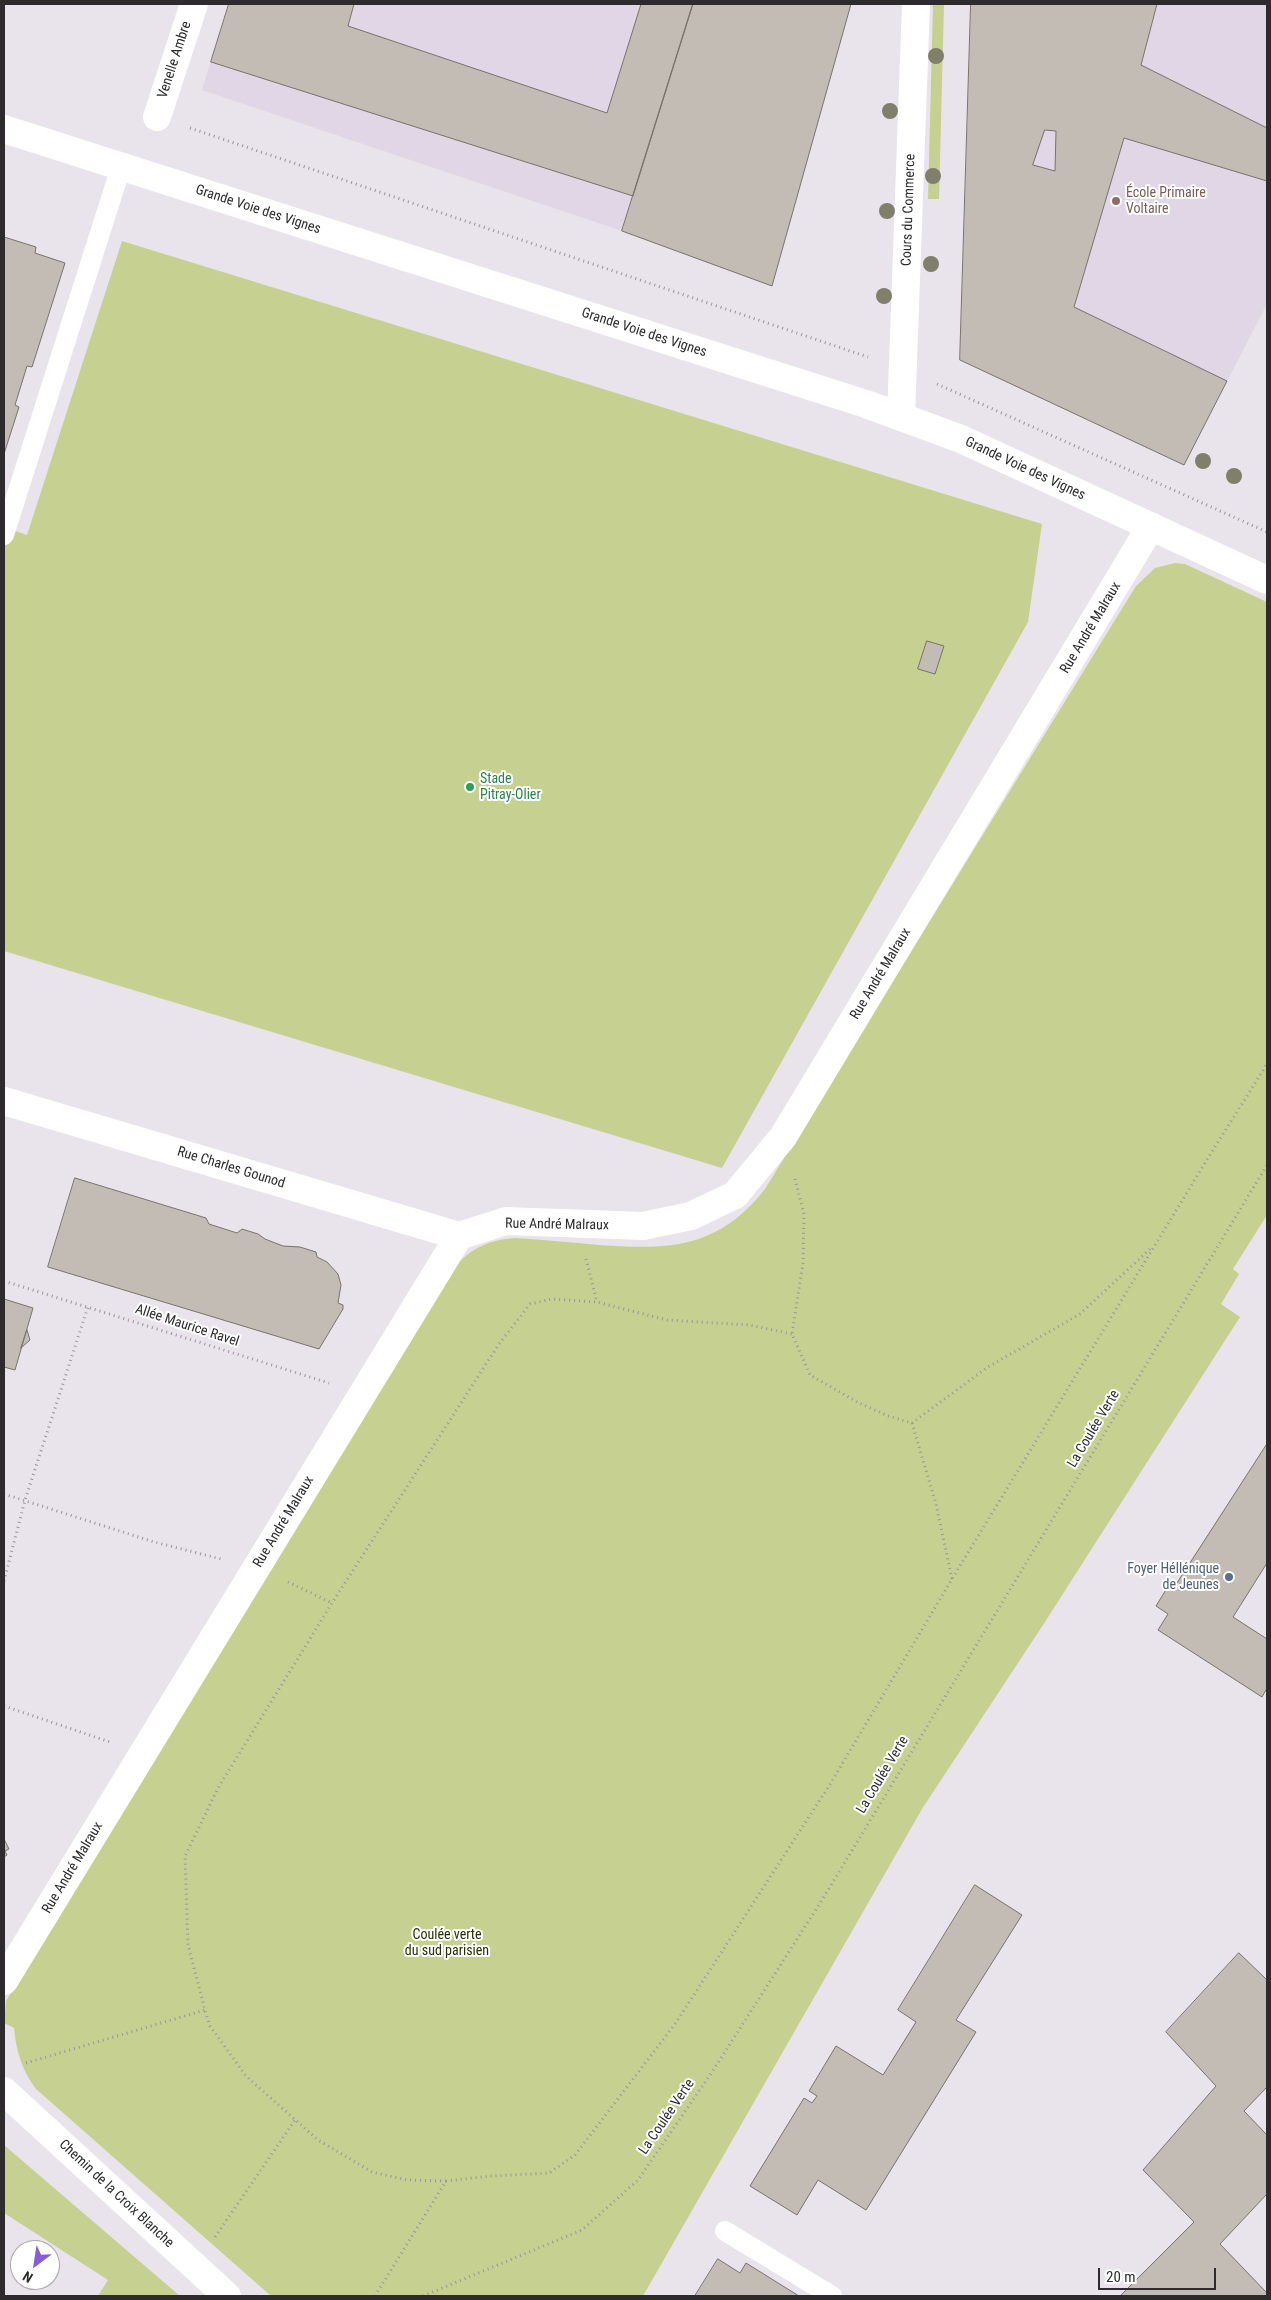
<!DOCTYPE html>
<meta charset="utf-8">
<style>
body{margin:0}
#map{position:relative;width:1271px;height:2300px;overflow:hidden;background:#e9e3ec;font-family:"Roboto Condensed",sans-serif}
canvas{display:block}
.frame{position:absolute;inset:0;border:5px solid #2d2b2e;pointer-events:none}
.north{position:absolute;left:10px;top:2240px;width:50px;height:50px;box-sizing:border-box;background:#fff;border:1px solid #abaaab;border-radius:50%;rotate:211deg;font-size:14px;font-weight:700;line-height:20px;text-align:center;color:#2d2b2e}
.north::after{content:'';display:block;margin:auto;width:18px;height:22px;background:#875cd6;clip-path:polygon(50% 0,100% 100%,50% 72%,0 100%)}
.scale{position:absolute;left:1098px;top:2268px;width:118px;height:22px;box-sizing:border-box;border:2px solid #2d2b2e;border-top:0;padding-left:6px;font-size:15px;line-height:18px;white-space:nowrap;color:#2d2b2e;-webkit-text-stroke:4px #fff;paint-order:stroke}
</style>
<div id="map">
<canvas width="1271" height="2300"></canvas>
<div class="frame"></div>
<div class="north">N</div>
<div class="scale">20 m</div>
</div>
<script>
const context = document.querySelector('canvas').getContext('2d');
context.lineJoin = 'round';
function fill(path, color) { context.fillStyle = color; context.fill(path, 'evenodd'); }
function stroke(path, color, width, dash) { context.strokeStyle = color; context.lineWidth = width; context.lineCap = dash ? 'butt' : 'round'; context.setLineDash(dash || []); context.stroke(path); }
function write(font, color, halo, rows, align = 'center') {
  context.font = font + ' "Roboto Condensed",sans-serif'; context.lineWidth = 4; context.setLineDash([]); context.textBaseline = 'middle'; context.strokeStyle = halo; context.fillStyle = color; for (const [text, x, y, turn = 0] of rows) {
    context.save(); context.translate(x, y); context.rotate((+turn || 0) * Math.PI / 180); context.textAlign = isNaN(turn) ? turn : align; if (halo) context.strokeText(text, 0, 0); context.fillText(text, 0, 0); context.restore();
  }
}
fill(new Path2D(`
 M 229,4 L 851,4 L 772,286 L 622,231 L 202,90 Z
 M 971,4 L 1267,4 L 1267,304 L 1184,465 L 960,360 Z`), '#e0d6e5');
fill(new Path2D(`
 M 933,4 L 944,4 L 939,199 L 928,199 Z
 M 122,241 L 1042,524 L 1028,622 L 722,1168 L 4,951 L 4,527 L 27,535 Z
 M 1175,563 L 1185,564 L 1267,602 L 1267,1215 L 1233,1269 L 1239,1274 L 1221,1304 L 1240,1317 L 1043,1625 L 922,1809 L 643,2296 L 271,2296 L 36,2089 C 22,2071 16,2050 14,2028 L 4,2023 L 6,2001 L 458,1263 C 475,1246 491,1240 515,1238 C 543,1240 571,1242 599,1245 C 669,1250 718,1249 765,1189 L 1136,586 L 1155,568 Z
 M 4,2145 L 180,2296 L 98,2296 L 108,2280 L 4,2213 Z`), '#c6d191');
const building = new Path2D(`
 M 229,4 L 354,4 L 348,26 L 607,113 L 641,4 L 693,4 L 633,196 L 211,62 Z
 M 693,4 L 851,4 L 772,286 L 622,231 Z
 M 971,4 L 1157,4 L 1141,65 L 1267,128 L 1267,181 L 1124,138 L 1074,307 L 1227,381 L 1184,465 L 960,360 ZM 1045,130 L 1056,131 L 1055,171 L 1033,165 Z
 M 4,237 L 36,247 L 35,253 L 65,263 L 32,367 L 27,366 L 15,405 L 19,407 L 4,454 Z
 M 927,641 L 944,646 L 935,674 L 918,669 Z
 M 75,1178 L 206,1218 L 209,1224 L 237,1233 L 242,1229 L 258,1234 L 265,1239 L 283,1246 L 300,1247 L 316,1252 L 317,1257 L 327,1262 L 338,1274 L 341,1285 L 338,1303 L 343,1305 L 343,1309 L 319,1349 L 48,1267 Z
 M 4,1299 L 33,1308 L 15,1370 L 4,1367 Z
 M 27,1330 L 30,1340 L 21,1348 Z
 M 1267,1444 L 1267,1563 L 1233,1617 L 1267,1639 L 1267,1688 L 1262,1697 L 1158,1630 L 1168,1614 L 1156,1606 L 1167,1588 L 1172,1590 Z
 M 4,1839 L 9,1849 L 5,1851 L 7,1855 L 4,1857 Z
 M 975,1885 L 1022,1915 L 956,2020 L 976,2032 L 866,2210 L 818,2180 L 797,2215 L 750,2186 L 804,2098 L 812,2103 L 817,2096 L 809,2091 L 836,2046 L 883,2075 L 916,2022 L 898,2010 Z
 M 1239,1953 L 1267,1980 L 1267,2087 L 1244,2111 L 1267,2135 L 1267,2194 L 1220,2244 L 1267,2293 L 1267,2296 L 1120,2296 L 1194,2222 L 1143,2170 L 1216,2086 L 1166,2032 Z
 M 718,2259 L 740,2273 L 746,2263 L 799,2296 L 695,2296 Z`);
fill(building, '#c2bcb4');
stroke(building, '#78736c', 1);
stroke(new Path2D(`
 M 190,128 L 868,357
 M 937,384 L 1267,532
 M 795,1179 L 804,1214 L 803,1263 L 792,1334 L 810,1375 L 859,1403 L 888,1416 L 912,1423 L 988,1367 L 1080,1314 L 1151,1248
 M 586,1259 L 597,1302
 M 4,1281 L 329,1383
 M 912,1423 L 936,1504 L 952,1579
 M 4,1494 L 154,1542 L 221,1559
 M 4,1581 L 25,1500 L 88,1307
 M 288,1582 L 332,1603
 M 4,1706 L 110,1742
 M 26,2063 L 205,2010
 M 446,2181 L 407,2180 L 372,2172 L 318,2140 L 246,2076 L 210,2026 L 205,2010 L 188,1945 L 185,1856 L 218,1788 L 332,1603 L 499,1344 L 530,1304 L 552,1299 L 597,1302 L 667,1320 L 749,1325 L 792,1334
 M 215,2237 L 295,2120
 M 375,2296 L 446,2181 L 490,2176 L 549,2173 L 575,2155 L 675,2024 L 829,1786 L 952,1579 L 1208,1158 L 1267,1064
 M 423,2296 L 582,2230 L 638,2180 L 714,2069 L 822,1900 L 1267,1165`), '#99959b', 3, [1, 4]);
stroke(new Path2D(`
 M 4,535 L 121,167
 M 725,2231 L 832,2296`), '#fff', 20);
stroke(new Path2D(`
 M 157,117 L 194,4
 M 4,129 L 866,404 L 961,439 L 1267,580
 M 901,417 L 916,4
 M 4,1101 L 459,1236
 M 4,1981 L 459,1236 L 506,1221 L 643,1226 L 691,1216 L 735,1195 L 783,1137 L 1151,526
 M 4,2091 L 227,2296`), '#fff', 28);
context.fillStyle = '#7f7f6c';
for (const [x, y] of [
 [936,56],
 [890,111],
 [933,176],
 [887,211],
 [931,264],
 [884,296],
 [1203,461],
 [1234,476]
]) { context.beginPath(); context.arc(x, y, 8, 0, 2 * Math.PI); context.fill(); }
for (const [x, y, r, color] of [
 [1116,201,5,"#8d6e63"],
 [470,787,5,"#2e9e5b"],
 [1229,1577,5,"#5c6f8a"]
]) { const dot = new Path2D(); dot.arc(x, y, r, 0, 2 * Math.PI); context.fillStyle = color; context.fill(dot); stroke(dot, '#fff', 2); }
write('14px', '#2d2b2e', '#fff', [
 ["Venelle Ambre",175,60,-72],
 ["Grande Voie des Vignes",258,210,18],
 ["Cours du Commerce",909,210,-88],
 ["Grande Voie des Vignes",644,333,18],
 ["Grande Voie des Vignes",1025,469,25],
 ["Rue André Malraux",1091,628,-59],
 ["Rue André Malraux",881,974,-59],
 ["Rue Charles Gounod",231,1168,17],
 ["Rue André Malraux",557,1225,1],
 ["Allée Maurice Ravel",187,1326,18],
 ["La Coulée Verte",1094,1429,-59],
 ["Rue André Malraux",284,1522,-59],
 ["La Coulée Verte",883,1775,-59],
 ["Rue André Malraux",73,1868,-59],
 ["La Coulée Verte",667,2117,-56],
 ["Chemin de la Croix Blanche",116,2194,43]
]);
write('14px', '#785e54', '#fff', [
 ["École Primaire",1126,193],
 ["Voltaire",1126,209]
], 'left');
write('14px', '#27864d', '#fff', [
 ["Stade",480,779],
 ["Pitray-Olier",480,795]
], 'left');
write('14px', '#4e5e75', '#fff', [
 ["Foyer Héllénique",1219,1569],
 ["de Jeunes",1219,1585]
], 'right');
write('14px', '#292e04', '#fff', [
 ["Coulée verte",447,1935],
 ["du sud parisien",447,1951]
]);
</script>
